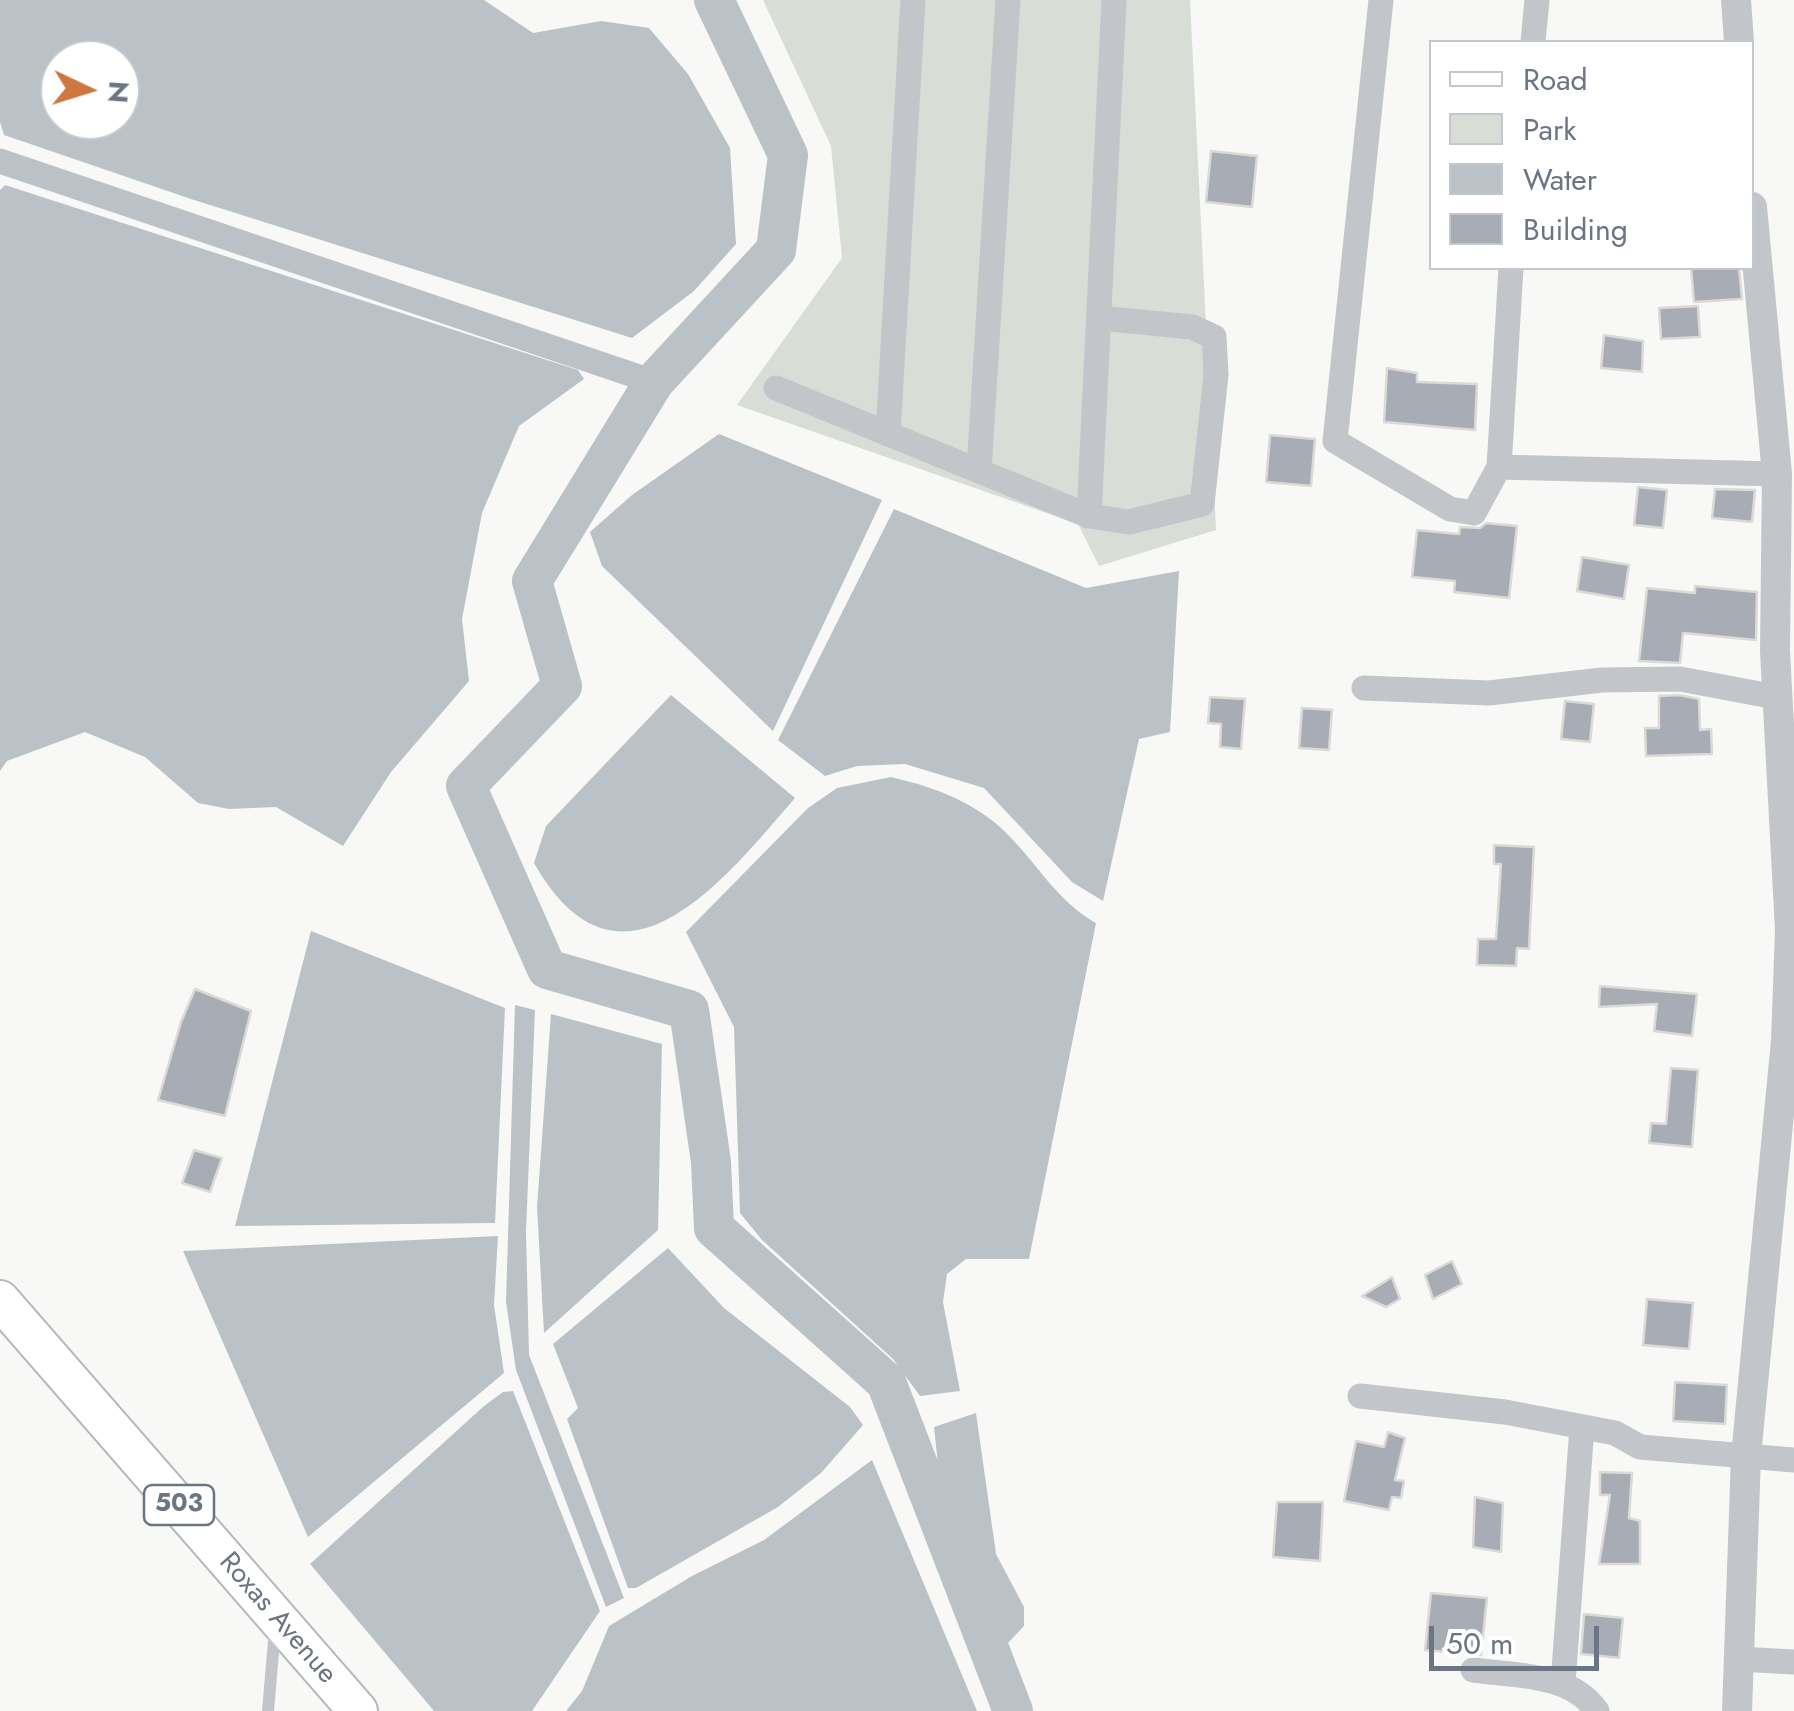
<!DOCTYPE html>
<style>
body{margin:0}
#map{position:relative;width:1794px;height:1711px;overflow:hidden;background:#f8f8f6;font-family:Jost,sans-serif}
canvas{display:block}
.legend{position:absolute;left:1429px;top:40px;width:325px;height:230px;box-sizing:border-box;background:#fff;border:2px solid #c4c8ce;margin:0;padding:12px 18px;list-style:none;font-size:30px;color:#6b7584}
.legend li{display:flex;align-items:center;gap:20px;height:50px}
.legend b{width:50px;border:2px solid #c4c8ce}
.north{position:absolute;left:40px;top:40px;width:100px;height:100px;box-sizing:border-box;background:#fff;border:2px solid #c4c8ce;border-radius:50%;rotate:94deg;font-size:28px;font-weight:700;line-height:40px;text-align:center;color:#6b7584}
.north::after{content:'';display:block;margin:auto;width:35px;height:45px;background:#cf7740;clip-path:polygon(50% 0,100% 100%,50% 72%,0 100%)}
.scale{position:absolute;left:1429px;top:1626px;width:170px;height:45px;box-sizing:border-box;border:5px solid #6b7584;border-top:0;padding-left:12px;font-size:30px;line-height:35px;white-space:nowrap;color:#6b7584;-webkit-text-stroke:8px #fff;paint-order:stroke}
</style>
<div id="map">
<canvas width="1794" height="1711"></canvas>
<ul class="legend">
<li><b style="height:12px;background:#fff"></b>Road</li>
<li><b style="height:28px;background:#d8ddd6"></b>Park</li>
<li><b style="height:28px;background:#bac2c8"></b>Water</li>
<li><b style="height:28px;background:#a8adb5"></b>Building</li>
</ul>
<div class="north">N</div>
<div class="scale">50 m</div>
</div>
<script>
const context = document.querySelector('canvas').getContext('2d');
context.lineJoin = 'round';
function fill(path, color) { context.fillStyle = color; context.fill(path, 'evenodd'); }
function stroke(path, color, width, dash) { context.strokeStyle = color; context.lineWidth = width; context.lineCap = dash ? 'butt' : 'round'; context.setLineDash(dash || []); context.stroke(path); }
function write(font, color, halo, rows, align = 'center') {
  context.font = font + ' Jost,sans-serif'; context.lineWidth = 10; context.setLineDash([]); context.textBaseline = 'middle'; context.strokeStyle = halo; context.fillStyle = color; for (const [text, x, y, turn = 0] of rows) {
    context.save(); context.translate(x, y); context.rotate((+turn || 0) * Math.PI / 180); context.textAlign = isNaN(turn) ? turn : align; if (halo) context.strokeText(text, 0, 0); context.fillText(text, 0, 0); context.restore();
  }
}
fill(new Path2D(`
 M 763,0 L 1190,0 L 1216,530 L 1099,566 L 1078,524 L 737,405 L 842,258 L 831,146 Z`), '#d8ddd6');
fill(new Path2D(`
 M 0,0 L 484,0 L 533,33 L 601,21 L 649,28 L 688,74 L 730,148 L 736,244 L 694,291 L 632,338 L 191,199 L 4,135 L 0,122 ZM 60,60 L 120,60 L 120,120 L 60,120 Z
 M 5,185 L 578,370 L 584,379 L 519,426 L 482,513 L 462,619 L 469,681 L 391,772 L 343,846 L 276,807 L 229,809 L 198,803 L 145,757 L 85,732 L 7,761 L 0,771 L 0,190 Z
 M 719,434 L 882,500 L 773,731 L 602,566 L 590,532 L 632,495 Z
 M 894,509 L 1086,588 L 1179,571 L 1170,732 L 1139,739 L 1103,901 L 1072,882 L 984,788 L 905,764 L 857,766 L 825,776 L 778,740 Z
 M 671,695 L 795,798 C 724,880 620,1014 534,863 L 546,826 Z
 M 891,777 C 938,788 981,804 1014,841 C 1042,871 1059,902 1096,923 L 1029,1259 L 966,1259 L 947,1274 L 943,1302 L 960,1391 L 920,1396 L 893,1359 L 762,1240 L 740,1213 L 734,1027 L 686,932 L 808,808 L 837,788 Z
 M 311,931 L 505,1008 L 495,1223 L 235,1226 Z
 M 515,1005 L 535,1010 L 526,1232 L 529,1355 L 624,1598 L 606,1607 L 516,1370 L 506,1302 Z
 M 551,1014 L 662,1044 L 658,1230 L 544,1333 L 537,1207 Z
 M 498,1236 L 494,1305 L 504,1373 L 308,1537 L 183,1251 Z
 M 668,1248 L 724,1308 L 850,1407 L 863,1425 L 821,1473 L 778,1507 L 636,1588 L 628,1588 L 567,1419 L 578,1408 L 553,1344 Z
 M 513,1391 L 600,1611 L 532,1711 L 434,1711 L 310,1564 L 484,1406 L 503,1392 Z
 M 976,1413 L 996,1554 L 1024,1607 L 1024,1626 L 1007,1644 L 940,1483 L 934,1427 Z
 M 872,1460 L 977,1711 L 566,1711 L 582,1691 L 609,1626 L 692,1576 L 764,1540 Z`), '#bac2c8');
stroke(new Path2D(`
 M 0,161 L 654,382`), '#bac2c8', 25);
stroke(new Path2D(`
 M 714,0 L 788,155 L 776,250 L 654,382 L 532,581 L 562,686 L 466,786 L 547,969 L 689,1010 L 711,1162 L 714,1228 L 886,1382 L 1013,1711`), '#bac2c8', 40);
const building = new Path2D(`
 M 1211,151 L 1257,156 L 1252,207 L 1206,202 Z
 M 1691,268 L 1739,268 L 1742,299 L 1694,302 Z
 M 1698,306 L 1700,337 L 1661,339 L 1659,308 Z
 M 1604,335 L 1643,341 L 1642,372 L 1601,368 Z
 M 1387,368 L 1417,373 L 1417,382 L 1477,384 L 1475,430 L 1384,422 Z
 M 1270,435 L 1315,439 L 1311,486 L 1266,482 Z
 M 1638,487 L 1667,490 L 1663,528 L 1634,525 Z
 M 1715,489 L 1755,490 L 1752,522 L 1712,518 Z
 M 1486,523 L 1517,526 L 1509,598 L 1454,592 L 1455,581 L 1412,577 L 1417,530 L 1459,534 L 1460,527 L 1480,528 Z
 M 1582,557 L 1629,565 L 1624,599 L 1577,591 Z
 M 1695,586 L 1757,592 L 1756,640 L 1683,633 L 1680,663 L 1639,661 L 1647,588 L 1695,593 Z
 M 1679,695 L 1699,699 L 1700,730 L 1711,729 L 1712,754 L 1646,756 L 1645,728 L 1659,728 L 1659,696 Z
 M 1210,697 L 1245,699 L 1241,749 L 1220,747 L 1221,724 L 1208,723 Z
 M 1565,701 L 1594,704 L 1590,742 L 1561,739 Z
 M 1302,708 L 1332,710 L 1329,750 L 1299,748 Z
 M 1494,845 L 1534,847 L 1529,949 L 1517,948 L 1516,966 L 1477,965 L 1478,939 L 1496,939 L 1501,864 L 1494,864 Z
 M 1600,986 L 1697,994 L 1692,1036 L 1654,1031 L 1657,1004 L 1599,1007 Z
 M 195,989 L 251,1011 L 225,1116 L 158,1100 L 181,1022 Z
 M 1671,1068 L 1698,1070 L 1692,1147 L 1649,1143 L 1651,1123 L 1666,1124 Z
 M 194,1150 L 222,1158 L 210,1192 L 182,1183 Z
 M 1452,1261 L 1462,1284 L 1433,1299 L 1425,1275 Z
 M 1392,1277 L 1400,1299 L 1386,1307 L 1362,1296 Z
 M 1647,1299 L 1693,1303 L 1689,1349 L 1643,1345 Z
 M 1675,1382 L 1727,1385 L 1725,1424 L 1673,1421 Z
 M 1388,1432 L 1405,1438 L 1395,1480 L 1404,1481 L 1401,1498 L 1392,1497 L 1389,1510 L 1344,1501 L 1356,1441 L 1384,1447 Z
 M 1600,1472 L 1632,1473 L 1629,1518 L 1640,1521 L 1640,1564 L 1599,1564 L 1610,1495 L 1600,1495 Z
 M 1475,1497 L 1503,1503 L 1501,1552 L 1473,1547 Z
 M 1277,1502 L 1323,1502 L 1320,1561 L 1273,1557 Z
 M 1431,1593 L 1487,1598 L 1481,1655 L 1425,1650 Z
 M 1584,1614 L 1623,1618 L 1619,1658 L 1581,1654 Z`);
fill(building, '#a8adb5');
stroke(building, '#dadad9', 2.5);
const primary = new Path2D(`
 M 0,1300 L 358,1711`);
stroke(primary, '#b4b7bb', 42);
stroke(new Path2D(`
 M 268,1711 L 275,1629`), '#c2c5c9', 12);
stroke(new Path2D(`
 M 1381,0 L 1335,441 L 1450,509 L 1474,513 L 1499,467 L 1511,268
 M 1533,42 L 1537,0
 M 776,388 L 1089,516 L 1129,522 L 1202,504 L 1216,375 L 1214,337 L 1192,327 L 1099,318
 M 888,434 L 913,0
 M 1499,467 L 1777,474
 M 979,471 L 1008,0
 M 1089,516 L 1114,0
 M 1364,688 L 1489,693 L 1602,680 L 1680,679 L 1776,697
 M 1360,1396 L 1505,1412 L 1615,1433 L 1640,1447 L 1794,1460
 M 1738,1659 L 1794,1662
 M 1473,1670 C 1517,1676 1570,1673 1597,1711
 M 1563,1683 L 1582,1427`), '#c2c5c9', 25);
stroke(new Path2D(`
 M 1736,0 L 1739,42
 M 1737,1711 L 1746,1456 L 1786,1041 L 1790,930 L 1775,651 L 1777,474 L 1752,207`), '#c2c5c9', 30);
stroke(primary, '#fff', 38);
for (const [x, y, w] of [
 [179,1505,70]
]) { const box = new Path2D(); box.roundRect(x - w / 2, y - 20, w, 40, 8); context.fillStyle = '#fff'; context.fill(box); stroke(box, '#6b7584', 2.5); }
write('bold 25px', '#6b7584', null, [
 ["503",179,1505]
]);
write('28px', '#6b7584', '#fff', [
 ["Roxas Avenue",277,1619,49]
]);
</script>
